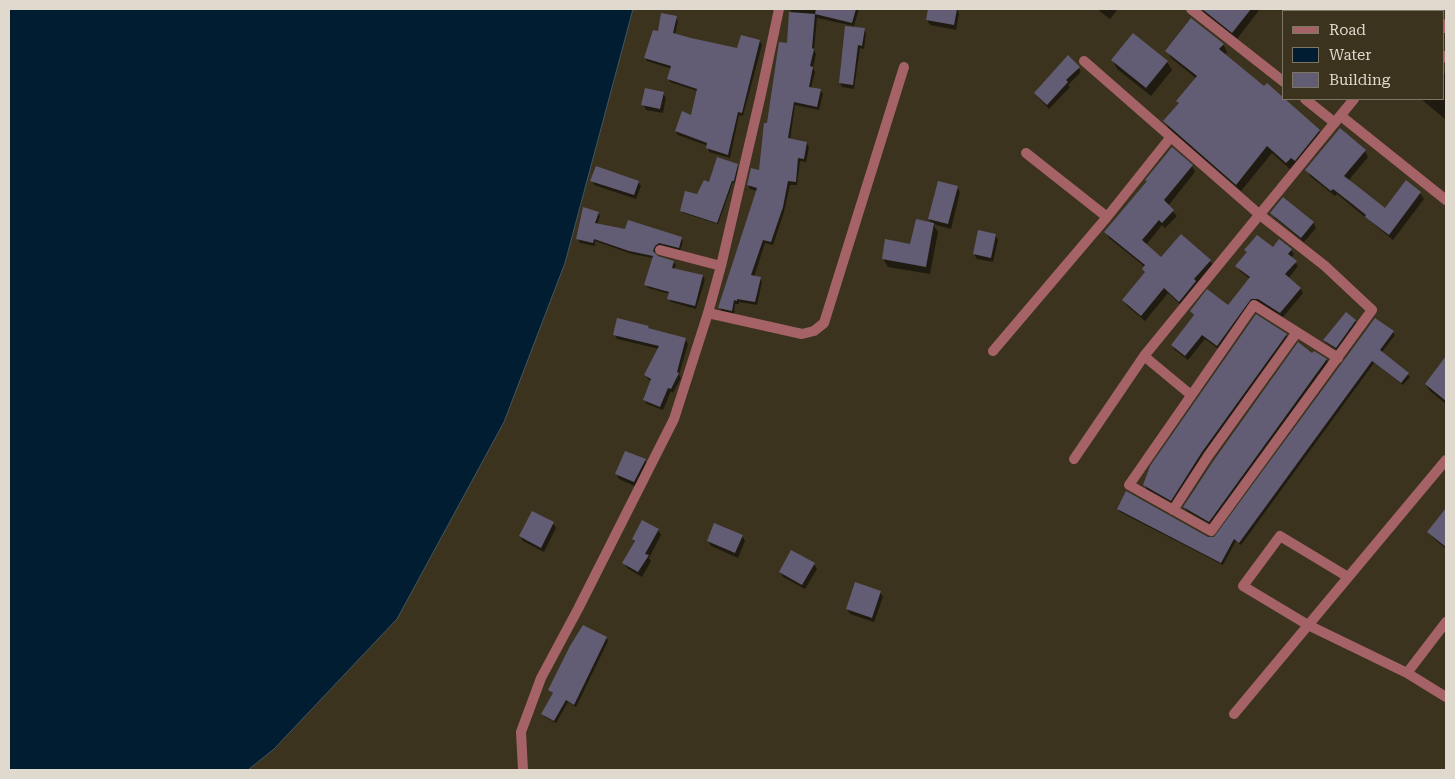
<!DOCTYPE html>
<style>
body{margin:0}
#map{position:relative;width:1455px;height:779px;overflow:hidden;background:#3b331e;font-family:"Roboto Serif",serif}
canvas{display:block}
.frame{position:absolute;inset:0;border:10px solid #dfdacd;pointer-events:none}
.legend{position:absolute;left:1282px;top:10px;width:162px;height:90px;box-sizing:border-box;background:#3b331e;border:1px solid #7d7664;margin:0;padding:6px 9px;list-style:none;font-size:15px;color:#dfdacd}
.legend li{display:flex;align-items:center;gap:10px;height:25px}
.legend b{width:25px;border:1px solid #7d7664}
</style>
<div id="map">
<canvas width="1455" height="779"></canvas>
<div class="frame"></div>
<ul class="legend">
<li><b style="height:6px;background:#a56368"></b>Road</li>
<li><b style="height:14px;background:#011d31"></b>Water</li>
<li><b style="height:14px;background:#625d74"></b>Building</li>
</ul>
</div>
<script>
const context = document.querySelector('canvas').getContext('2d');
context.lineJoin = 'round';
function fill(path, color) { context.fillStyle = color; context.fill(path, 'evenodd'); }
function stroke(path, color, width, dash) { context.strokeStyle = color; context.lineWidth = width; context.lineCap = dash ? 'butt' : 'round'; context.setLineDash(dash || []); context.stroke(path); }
const water = new Path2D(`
 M 9,9 L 633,9 L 565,263 L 504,422 L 397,619 L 274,749 L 248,770 L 9,770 Z`);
fill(water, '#011d31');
stroke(water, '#445660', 1);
fill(new Path2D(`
 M 791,9 L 859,9 L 854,26 L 817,18 L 814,50 L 816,54 L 813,68 L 815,72 L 811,88 L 820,90 L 823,94 L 819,110 L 795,105 L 790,140 L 807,143 L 809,147 L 806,162 L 800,161 L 797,185 L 790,185 L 784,212 L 773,245 L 765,243 L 754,277 L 760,278 L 762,282 L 757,305 L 739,302 L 739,304 L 735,304 L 734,315 L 722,312 L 720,308 L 757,191 L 750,189 L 748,185 L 760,172 L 768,124 L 788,45 Z
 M 929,9 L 957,9 L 959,14 L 956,30 L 930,25 L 927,20 Z
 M 1097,9 L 1118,9 L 1110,19 Z
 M 1202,9 L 1260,9 L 1237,39 L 1206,15 Z
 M 1283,9 L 1302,9 L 1300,11 L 1286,11 Z
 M 676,18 L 678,21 L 675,35 L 738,49 L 760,41 L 762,45 L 743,116 L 739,115 L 730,158 L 709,152 L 708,146 L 678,135 L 676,131 L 692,116 L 697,91 L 670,82 L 668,78 L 672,69 L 647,61 L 645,58 L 659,33 Z
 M 864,30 L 866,33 L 864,49 L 860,48 L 854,89 L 842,87 L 840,83 Z
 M 1133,35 L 1167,62 L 1172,70 L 1151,96 L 1117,69 L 1113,61 Z
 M 1223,44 L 1227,52 L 1225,55 L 1319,131 L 1323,139 L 1291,170 L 1272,153 L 1241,191 L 1169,129 L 1165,121 L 1180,104 L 1197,79 L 1171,58 L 1167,51 Z
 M 1079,68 L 1081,72 L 1068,85 L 1070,87 L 1049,109 L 1038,97 L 1035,93 Z
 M 1444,73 L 1446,75 L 1446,120 L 1421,99 L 1444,99 Z
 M 663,93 L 666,98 L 663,113 L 646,110 L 643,104 Z
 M 1365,151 L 1368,157 L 1348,181 L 1385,209 L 1406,182 L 1420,193 L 1424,199 L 1393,240 L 1337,194 L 1335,196 L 1310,176 L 1307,170 Z
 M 737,165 L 738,167 L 735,183 L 733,182 L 718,224 L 683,213 L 682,210 L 710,184 Z
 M 1192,166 L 1195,172 L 1168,206 L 1177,216 L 1165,228 L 1162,225 L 1146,245 L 1161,259 L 1181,236 L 1210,261 L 1214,267 L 1183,307 L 1168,293 L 1145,321 L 1127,306 L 1123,300 L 1146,273 L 1143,269 L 1145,267 L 1109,238 L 1106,232 Z
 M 592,180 L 638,182 L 641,186 L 636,199 L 594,185 Z
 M 957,187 L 960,192 L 951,229 L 933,224 L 938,232 L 930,274 L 888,267 L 883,259 L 886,241 L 911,245 L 932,224 L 929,219 Z
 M 598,213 L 600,216 L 597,225 L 681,238 L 683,242 L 680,251 L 656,249 L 655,255 L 673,262 L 676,265 L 674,269 L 703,276 L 705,280 L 696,309 L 671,302 L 669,299 L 670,294 L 648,288 L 646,285 L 653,258 L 632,254 L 595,241 L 595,246 L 580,243 L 578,239 Z
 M 1272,213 L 1313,222 L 1316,228 L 1304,242 L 1275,218 Z
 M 995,235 L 998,240 L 993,262 L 977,259 L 974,254 Z
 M 1273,249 L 1291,250 L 1294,254 L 1291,258 L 1298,266 L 1288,279 L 1300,288 L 1303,293 L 1283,317 L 1261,304 L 1253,304 L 1220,350 L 1205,339 L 1188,360 L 1175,350 L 1172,345 L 1194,316 L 1191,311 L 1228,307 L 1250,279 L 1240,271 L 1237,266 Z
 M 1355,321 L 1356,323 L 1337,350 L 1325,342 L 1324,340 Z
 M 648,327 L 650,330 L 685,339 L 688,344 L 679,375 L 681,378 L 673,393 L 671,391 L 663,410 L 647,404 L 644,400 L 652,382 L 648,379 L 645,375 L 659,349 L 617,339 L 614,334 Z
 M 1393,332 L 1395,335 L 1382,352 L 1410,377 L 1403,385 L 1374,363 L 1241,545 L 1236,541 L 1223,565 L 1120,512 L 1118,509 L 1207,538 L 1215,538 Z
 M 1286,335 L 1289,339 L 1174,504 L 1147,490 L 1145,485 Z
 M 1314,352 L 1327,360 L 1329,364 L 1212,525 L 1187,511 L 1184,507 Z
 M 1446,358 L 1446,404 L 1430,391 L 1426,385 Z
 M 645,460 L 648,465 L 637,487 L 619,479 L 616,474 Z
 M 1446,510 L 1446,547 L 1445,548 L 1432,537 L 1429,532 Z
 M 553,523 L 556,528 L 544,552 L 523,541 L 520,536 Z
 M 658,530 L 661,535 L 649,558 L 651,561 L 642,577 L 627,568 L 624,563 L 635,543 L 633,539 Z
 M 742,536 L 745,541 L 738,558 L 711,546 L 708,541 Z
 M 814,564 L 817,569 L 805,589 L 783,577 L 780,572 Z
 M 880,592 L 883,597 L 874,622 L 850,614 L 847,608 Z
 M 607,638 L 608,641 L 576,707 L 568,702 L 556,723 L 545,717 L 543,714 L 553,694 L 549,690 Z`), '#0007');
fill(new Path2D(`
 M 816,9 L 856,9 L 852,23 L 815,14 L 812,48 L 814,49 L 810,66 L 813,67 L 809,87 L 821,89 L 817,107 L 794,102 L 788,138 L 807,142 L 804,159 L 798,158 L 796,182 L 788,181 L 783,207 L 771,242 L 763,240 L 751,275 L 761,277 L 755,302 L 737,299 L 737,301 L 734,300 L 732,311 L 718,308 L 757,188 L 747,185 L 751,168 L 759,170 L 764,123 L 767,123 L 779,42 L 787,43 L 789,12 L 815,14 Z
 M 928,9 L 957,9 L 954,25 L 926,20 Z
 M 1202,9 L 1251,9 L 1232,33 Z
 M 661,13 L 677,16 L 673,33 L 691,38 L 737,48 L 741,35 L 760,40 L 742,113 L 738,112 L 728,155 L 706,148 L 707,143 L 675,131 L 682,111 L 691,115 L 697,89 L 667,79 L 671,66 L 644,58 L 653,30 L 658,31 Z
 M 1191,18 L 1224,44 L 1219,49 L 1264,86 L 1267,83 L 1320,130 L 1295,161 L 1291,158 L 1286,163 L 1267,146 L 1236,185 L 1163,121 L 1179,103 L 1176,101 L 1197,76 L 1165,51 Z
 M 845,26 L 865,28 L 862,46 L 858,45 L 853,85 L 839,83 Z
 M 1133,33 L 1168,61 L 1146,88 L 1111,60 Z
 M 1068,55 L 1080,67 L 1066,80 L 1068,82 L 1047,105 L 1034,93 Z
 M 645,88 L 664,92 L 660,109 L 641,105 Z
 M 1340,128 L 1366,150 L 1344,176 L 1361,189 L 1385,208 L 1406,180 L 1421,192 L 1389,235 L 1365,217 L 1366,215 L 1351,203 L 1333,189 L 1331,191 L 1305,170 Z
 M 1172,147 L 1193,165 L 1164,200 L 1174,210 L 1162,223 L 1159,220 L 1142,240 L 1161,257 L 1181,234 L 1211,260 L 1194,279 L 1196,281 L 1179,302 L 1164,288 L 1141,316 L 1122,300 L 1145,272 L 1142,269 L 1145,265 L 1104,232 L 1147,181 L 1145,180 Z
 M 717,157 L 738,164 L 734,181 L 732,181 L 717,223 L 680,211 L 685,191 L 697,194 L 704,180 L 709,182 Z
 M 596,166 L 639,181 L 634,195 L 590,181 Z
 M 938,181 L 958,186 L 948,224 L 928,219 Z
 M 1283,197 L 1314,222 L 1301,238 L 1270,213 Z
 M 583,207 L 599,212 L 595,223 L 625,229 L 628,220 L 682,237 L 679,248 L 659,243 L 655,246 L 653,251 L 658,256 L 674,261 L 672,268 L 703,275 L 695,306 L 667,299 L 669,292 L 644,285 L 653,256 L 629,251 L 594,239 L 593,243 L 576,239 Z
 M 916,219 L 934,223 L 926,267 L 882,259 L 885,239 L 910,244 Z
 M 978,230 L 996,234 L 991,258 L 973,254 Z
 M 1257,235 L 1273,247 L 1279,239 L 1292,249 L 1288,254 L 1297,261 L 1285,274 L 1301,288 L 1280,313 L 1258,299 L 1251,299 L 1217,346 L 1202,335 L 1185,356 L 1171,345 L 1194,315 L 1190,311 L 1207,289 L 1228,305 L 1250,277 L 1235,266 L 1247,252 L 1244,250 Z
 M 1346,312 L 1356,320 L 1336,348 L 1323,340 Z
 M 1256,314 L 1287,334 L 1202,452 L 1171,501 L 1143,485 L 1150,466 Z
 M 617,318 L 649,326 L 648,328 L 686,338 L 677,372 L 679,373 L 671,389 L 668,388 L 660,407 L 643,400 L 651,379 L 644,375 L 659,346 L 613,335 Z
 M 1375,318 L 1394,331 L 1380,350 L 1409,373 L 1401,383 L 1372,361 L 1239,543 L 1234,539 L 1221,563 L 1117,509 L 1126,491 L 1208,537 L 1214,537 Z
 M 1298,342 L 1312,353 L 1314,351 L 1327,359 L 1209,522 L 1183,507 L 1214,460 Z
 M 1446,356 L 1446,401 L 1425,384 Z
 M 625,451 L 646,459 L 634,482 L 615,474 Z
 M 1446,508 L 1446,547 L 1427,532 Z
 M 532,511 L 554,522 L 541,548 L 519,536 Z
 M 642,520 L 659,529 L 645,554 L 649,555 L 638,572 L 622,563 L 635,541 L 632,539 Z
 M 714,523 L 743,535 L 735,553 L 707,541 Z
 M 791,550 L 815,563 L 802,585 L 779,572 Z
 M 855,582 L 881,591 L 872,618 L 846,609 Z
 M 583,625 L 607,637 L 574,705 L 566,700 L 554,721 L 541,714 L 553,693 L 548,690 L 570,646 Z`), '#625d74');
stroke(new Path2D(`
 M 1191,9 L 1284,82
 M 1385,9 L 1388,11
 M 1444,28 L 1446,24
 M 1444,56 L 1446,58
 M 1084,61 L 1260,215 L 1325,266 L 1372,310 L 1211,531 L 1129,485 L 1254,305 L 1338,358
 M 1305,99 L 1335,123
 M 1341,116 L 1446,200
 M 1026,153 L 1107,217 L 1170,138
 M 660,250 L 721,266
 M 708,313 L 802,334 L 814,331 L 824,323 L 904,67
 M 993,351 L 1107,217
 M 1144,356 L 1191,395
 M 1074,459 L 1144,356 L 1354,99
 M 1173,510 L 1208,456 L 1297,332
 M 1348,577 L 1280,536 L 1243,586 L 1308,625 L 1407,673 L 1446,697
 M 1407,673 L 1446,622
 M 1234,714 L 1446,460
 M 523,770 L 521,732 L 541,678 L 578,609 L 674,419 L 708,313 L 721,266 L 761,94 L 779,9`), '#a56368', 10);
</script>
